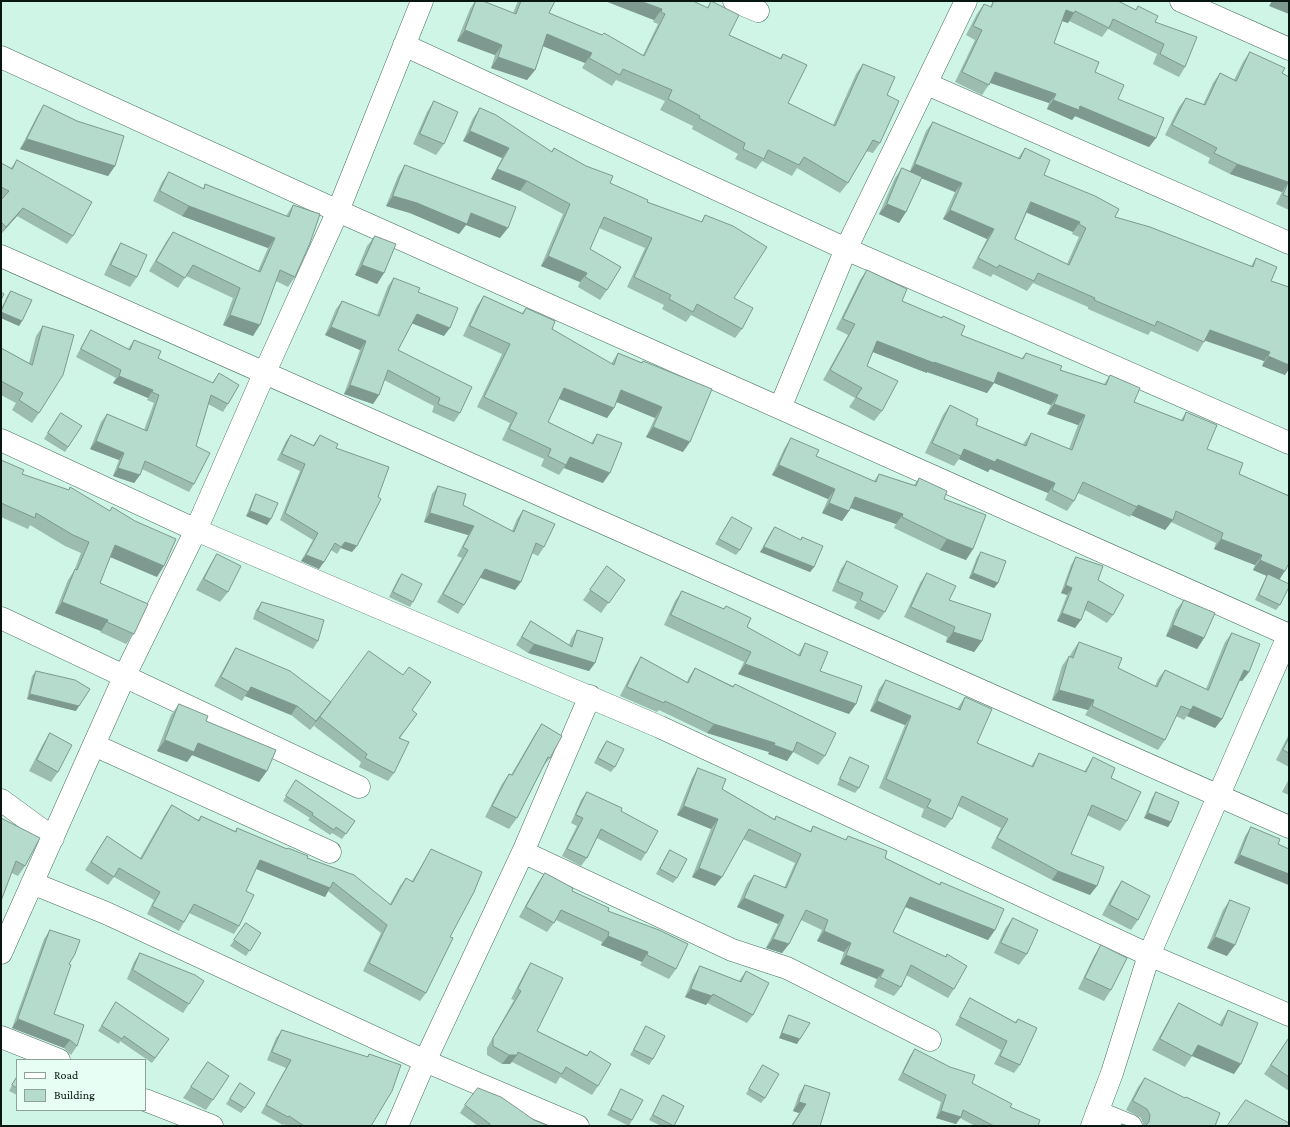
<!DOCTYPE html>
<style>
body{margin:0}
#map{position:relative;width:1290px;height:1127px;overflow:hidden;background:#cef5e5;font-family:"Crimson Pro",serif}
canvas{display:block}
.frame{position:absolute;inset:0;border:2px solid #091712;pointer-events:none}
.legend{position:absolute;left:16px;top:1059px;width:130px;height:52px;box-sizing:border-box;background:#e7fef5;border:1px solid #8ea29a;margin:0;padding:5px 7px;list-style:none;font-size:12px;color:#091712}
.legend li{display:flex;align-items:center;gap:8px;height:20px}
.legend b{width:20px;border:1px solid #8ea29a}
</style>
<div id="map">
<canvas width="1290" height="1127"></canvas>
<div class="frame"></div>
<ul class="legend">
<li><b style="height:5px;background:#fff"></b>Road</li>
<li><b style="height:11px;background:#b4dbcc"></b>Building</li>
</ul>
</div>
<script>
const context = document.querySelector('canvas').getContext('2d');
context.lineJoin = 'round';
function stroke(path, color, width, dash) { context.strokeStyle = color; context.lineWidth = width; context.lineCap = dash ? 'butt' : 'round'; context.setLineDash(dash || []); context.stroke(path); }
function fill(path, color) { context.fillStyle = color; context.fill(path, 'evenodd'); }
const street = new Path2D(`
 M 734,1 L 758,11
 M 1181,1 L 1289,49
 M 404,45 L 846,249 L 1289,443
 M 1,57 L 338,211 L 1289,635
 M 927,84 L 1289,243
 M 1,256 L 1289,827
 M 780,408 L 846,249 L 966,1
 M 1,440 L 196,530 L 660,727 L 1149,955 L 1289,1015
 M 1,618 L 359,787
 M 94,745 L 330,852
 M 1,800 L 53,838
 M 523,852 L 732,950 L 787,968 L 930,1040
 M 32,883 L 106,913 L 425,1061 L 578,1126
 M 1,953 L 125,675 L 196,530 L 264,374 L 338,211 L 422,1
 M 1,1037 L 59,1060
 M 145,1100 L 212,1126
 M 1097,1112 L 1131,1126
 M 397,1126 L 425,1061 L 523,852 L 590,696
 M 1092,1126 L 1112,1073 L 1149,955 L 1289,634`);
stroke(street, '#4c6f62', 23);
stroke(street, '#fff', 22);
fill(new Path2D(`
 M 475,1 L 483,1 L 513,13 L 518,1 L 555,1 L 549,13 L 643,55 L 658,24 L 653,22 L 654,20 L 605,1 L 707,8 L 711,1 L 729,35 L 780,58 L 783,54 L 788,103 L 833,125 L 856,74 L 863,64 L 887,95 L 880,143 L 873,153 L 866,151 L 848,183 L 840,193 L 797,168 L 792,176 L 762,161 L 756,169 L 735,159 L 738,154 L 692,129 L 693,126 L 660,110 L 665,101 L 616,80 L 612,86 L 582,68 L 585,63 L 543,46 L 535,70 L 527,80 L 491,68 L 495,55 L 457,41 L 470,9 Z
 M 993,1 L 1118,1 L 1136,10 L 1138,6 L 1155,22 L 1185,67 L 1179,77 L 1153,64 L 1157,54 L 1108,29 L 1102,37 L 1069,21 L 1068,23 L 1062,21 L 1054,43 L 1095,72 L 1118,99 L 1156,138 L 1149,147 L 1075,116 L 1072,120 L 1047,109 L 1049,103 L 990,83 L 982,95 L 955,82 L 975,40 L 966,35 L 977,14 L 984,4 L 990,7 Z
 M 1250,52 L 1289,77 L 1289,210 L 1276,204 L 1282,192 L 1230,174 L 1208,163 L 1210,158 L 1165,135 L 1179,107 L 1186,98 L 1203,105 L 1213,83 L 1220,73 L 1234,80 L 1243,62 Z
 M 434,101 L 444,144 L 436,155 L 413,144 L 427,112 Z
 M 44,105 L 77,121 L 115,166 L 108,176 L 20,149 L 37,116 Z
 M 480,108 L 551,152 L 554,148 L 610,183 L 647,202 L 701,222 L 705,215 L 734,298 L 742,329 L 735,338 L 691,315 L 686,322 L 662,309 L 664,305 L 627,287 L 645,248 L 599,228 L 590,249 L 607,290 L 600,300 L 578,287 L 580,282 L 541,266 L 563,214 L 520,191 L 491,179 L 502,158 L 463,141 L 473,118 Z
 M 933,122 L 1018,158 L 1025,148 L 1044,175 L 1115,217 L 1251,266 L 1256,258 L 1271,281 L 1289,287 L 1289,369 L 1285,375 L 1262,366 L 1264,361 L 1205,340 L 1198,352 L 1151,331 L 1148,335 L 1088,309 L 1088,307 L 1033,283 L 1027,291 L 993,274 L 991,277 L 972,268 L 987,239 L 943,219 L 955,192 L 921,178 L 906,212 L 899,223 L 879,214 L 895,178 L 902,168 L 910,171 L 926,131 ZM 1027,212 L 1073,232 L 1072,234 L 1079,237 L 1067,264 L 1015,239 Z
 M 17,160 L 73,236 L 67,244 L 17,216 L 1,234 L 1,163 L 11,168 Z
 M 405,165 L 500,238 L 466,225 L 459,234 L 410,213 L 386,206 L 398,176 Z
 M 169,172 L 203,189 L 205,184 L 286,216 L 293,205 L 295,277 L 288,287 L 276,281 L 253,336 L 223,325 L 233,298 L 186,276 L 178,288 L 149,271 L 166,242 L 173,232 L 258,271 L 268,248 L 182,216 L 153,201 L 162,182 Z
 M 375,236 L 384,273 L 377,284 L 355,275 L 367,246 Z
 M 121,243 L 137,277 L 130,287 L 104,275 L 114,254 Z
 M 867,270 L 902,301 L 941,318 L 943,316 L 961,335 L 1021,359 L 1026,353 L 1060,370 L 1104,384 L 1110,375 L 1134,402 L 1181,420 L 1186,412 L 1207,449 L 1239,474 L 1288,495 L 1289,494 L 1289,563 L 1280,579 L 1280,605 L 1276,610 L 1255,600 L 1265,579 L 1267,576 L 1253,570 L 1255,565 L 1214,549 L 1216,543 L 1171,522 L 1165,530 L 1131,515 L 1130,517 L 1078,493 L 1074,501 L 1067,511 L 1045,500 L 1048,493 L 990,469 L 988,472 L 959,459 L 954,466 L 925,453 L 943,415 L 950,405 L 976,425 L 1023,444 L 1031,433 L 1069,449 L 1078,425 L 1047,414 L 1051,405 L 994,383 L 987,393 L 927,372 L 927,373 L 873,352 L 867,366 L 882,411 L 874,421 L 849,407 L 855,398 L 823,380 L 848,335 L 836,329 L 860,280 Z
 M 394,278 L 418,292 L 444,336 L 412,323 L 398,350 L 460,413 L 454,422 L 432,412 L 434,406 L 384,380 L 379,395 L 373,404 L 344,394 L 360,350 L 325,335 L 336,309 L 342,301 L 377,315 L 388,286 Z
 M 11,291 L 22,321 L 19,326 L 1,318 L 1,309 L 7,296 Z
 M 484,296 L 522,313 L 526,308 L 552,329 L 611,364 L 618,353 L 642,363 L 643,361 L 683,452 L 646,437 L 655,418 L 617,402 L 607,418 L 559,399 L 548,422 L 591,443 L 597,434 L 603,483 L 564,468 L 559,475 L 541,466 L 544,459 L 502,440 L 510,423 L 477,407 L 502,354 L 463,336 L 477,306 Z
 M 43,326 L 39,413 L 32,423 L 12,410 L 16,403 L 1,395 L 1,348 L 29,363 L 36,336 Z
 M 91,330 L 128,349 L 134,340 L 158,358 L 212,383 L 219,373 L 228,404 L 223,412 L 208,404 L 196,446 L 194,484 L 189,492 L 142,469 L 140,475 L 134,483 L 113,476 L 119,460 L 90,449 L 101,422 L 107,414 L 144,430 L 154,403 L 147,400 L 148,398 L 113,383 L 116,378 L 76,357 L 86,338 Z
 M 57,418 L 82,426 L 65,452 L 44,439 Z
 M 291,435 L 313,445 L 320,435 L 336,448 L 352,552 L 341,548 L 337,554 L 331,550 L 319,569 L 301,561 L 313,540 L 280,520 L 300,471 L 277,460 L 286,441 Z
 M 791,438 L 816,456 L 874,481 L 879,474 L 914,485 L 919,478 L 944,499 L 973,549 L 966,560 L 940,550 L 894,528 L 896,524 L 850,508 L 849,511 L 842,521 L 822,513 L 828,499 L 772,475 L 784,449 Z
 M 1,460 L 22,474 L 157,577 L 110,557 L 100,583 L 134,634 L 126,644 L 100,632 L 101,631 L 55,613 L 68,580 L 74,571 L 81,553 L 65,546 L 30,525 L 28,529 L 1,517 Z
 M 438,486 L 463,505 L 512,531 L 517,519 L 523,510 L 544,547 L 538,556 L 532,553 L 515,590 L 480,578 L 464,605 L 458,614 L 437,602 L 462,558 L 457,556 L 468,535 L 424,522 L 432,494 Z
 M 256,494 L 271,519 L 267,525 L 246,516 L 253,499 Z
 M 732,517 L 740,550 L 736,555 L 715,544 Z
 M 775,527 L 800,540 L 802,537 L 814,567 L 810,572 L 760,552 L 771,532 Z
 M 981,552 L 998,583 L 994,588 L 969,578 L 977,557 Z
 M 217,554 L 228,592 L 220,602 L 196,590 L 210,565 Z
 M 1076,557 L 1098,580 L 1113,615 L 1107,623 L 1085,610 L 1075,628 L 1057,621 L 1067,595 L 1061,593 L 1071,565 Z
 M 847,561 L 885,612 L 879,620 L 854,608 L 857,602 L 832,591 L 841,569 Z
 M 607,566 L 625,580 L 601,613 L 583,600 Z
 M 927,573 L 982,641 L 974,652 L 946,642 L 947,637 L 904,617 L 920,583 Z
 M 402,574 L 413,602 L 410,607 L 389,597 L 398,579 Z
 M 682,591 L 723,609 L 726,606 L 747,627 L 798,655 L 805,643 L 820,671 L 856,704 L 849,714 L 738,674 L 744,662 L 664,625 L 675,601 Z
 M 1184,600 L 1204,638 L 1197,649 L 1166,636 L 1176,610 Z
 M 262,602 L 318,641 L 313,649 L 253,619 L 256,610 Z
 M 531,621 L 569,645 L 571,639 L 577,630 L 595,663 L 589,671 L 528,653 L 516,645 Z
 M 1232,633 L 1249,672 L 1242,681 L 1240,680 L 1222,719 L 1215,728 L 1187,716 L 1184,720 L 1176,716 L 1165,740 L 1158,750 L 1085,715 L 1088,710 L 1052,700 L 1062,666 L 1069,656 L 1070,656 L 1072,652 L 1079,642 L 1118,668 L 1155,686 L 1158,679 L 1165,670 L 1206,689 L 1225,642 Z
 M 236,648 L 331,702 L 412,710 L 417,714 L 400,738 L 394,773 L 388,781 L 359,767 L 361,762 L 314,726 L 319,719 L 310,730 L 291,715 L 245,696 L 242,701 L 214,686 L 230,657 Z
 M 641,657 L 687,682 L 689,677 L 695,668 L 733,686 L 735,684 L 825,756 L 818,765 L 793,752 L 787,761 L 768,754 L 769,752 L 707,733 L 659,710 L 657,712 L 620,696 L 635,666 Z
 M 36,671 L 76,711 L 27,699 L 32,676 Z
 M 886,680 L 957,709 L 965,697 L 977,743 L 1031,766 L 1033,763 L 1039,753 L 1084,772 L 1093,757 L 1111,778 L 1127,821 L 1120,831 L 1087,815 L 1071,854 L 1090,895 L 1052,880 L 991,848 L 1001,828 L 958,806 L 952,819 L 945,828 L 921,817 L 924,809 L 879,788 L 905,725 L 870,711 L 879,689 Z
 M 179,704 L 267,771 L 259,782 L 192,755 L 187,762 L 157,751 L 171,715 Z
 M 542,724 L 550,758 L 542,768 L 517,818 L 509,829 L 485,817 L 502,784 L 509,774 L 511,775 L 535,734 Z
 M 50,733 L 58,772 L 51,782 L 29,771 L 43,744 Z
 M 1289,734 L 1289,767 L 1276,760 Z
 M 607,741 L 615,767 L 611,772 L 594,763 L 603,746 Z
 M 850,757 L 859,788 L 855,793 L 837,785 L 847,762 Z
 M 698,768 L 722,789 L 774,819 L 776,816 L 810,831 L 813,826 L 845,840 L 848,836 L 885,858 L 939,884 L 941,882 L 995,930 L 988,940 L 905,907 L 893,932 L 945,957 L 947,954 L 954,989 L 948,998 L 906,975 L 901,987 L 894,996 L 874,987 L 877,979 L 840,964 L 844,952 L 817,941 L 822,930 L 801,920 L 789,944 L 782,953 L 766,948 L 778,924 L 737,907 L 747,884 L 754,875 L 784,888 L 795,863 L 743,839 L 715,886 L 692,877 L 711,829 L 677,815 L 692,778 Z
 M 1289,779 L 1289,795 L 1282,792 Z
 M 296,780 L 355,821 L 342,839 L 332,833 L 330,835 L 308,820 L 310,818 L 283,801 Z
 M 587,792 L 621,811 L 646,853 L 641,861 L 597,838 L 587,858 L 581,866 L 562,856 L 577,826 L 571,823 L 581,800 Z
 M 1156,792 L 1171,822 L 1168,827 L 1144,818 L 1152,798 Z
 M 172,805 L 198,820 L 201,816 L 235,831 L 237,828 L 287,849 L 288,848 L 390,904 L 400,886 L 406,878 L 412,881 L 426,858 L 431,849 L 450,937 L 426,993 L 420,1001 L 363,971 L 381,933 L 328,891 L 325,897 L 256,869 L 246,891 L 239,926 L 234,934 L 189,913 L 179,931 L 147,914 L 154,900 L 114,877 L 108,885 L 85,870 L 107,836 L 140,858 L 166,813 Z
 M 1,818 L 25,866 L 18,876 L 12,873 Z
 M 1251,827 L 1278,844 L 1289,849 L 1289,885 L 1234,863 L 1245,836 Z
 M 670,850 L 677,878 L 673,883 L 656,874 L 666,856 Z
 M 545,873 L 572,891 L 608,911 L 676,969 L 669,979 L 640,965 L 642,962 L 601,945 L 602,942 L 556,920 L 547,932 L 519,917 L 538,883 Z
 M 1122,881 L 1138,920 L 1131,930 L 1102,915 L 1115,891 Z
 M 1230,900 L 1227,956 L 1207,948 L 1223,910 Z
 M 1013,918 L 1027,954 L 1019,965 L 994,953 L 1005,929 Z
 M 246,923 L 261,933 L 246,956 L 230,946 Z
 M 50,930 L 54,1014 L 77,1046 L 71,1055 L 64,1048 L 12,1028 L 44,939 Z
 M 1101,945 L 1111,990 L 1104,1001 L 1078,989 L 1094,956 Z
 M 140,953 L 189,1004 L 183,1013 L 127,979 L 134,962 Z
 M 531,963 L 537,1031 L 587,1055 L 590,1051 L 598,1086 L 592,1095 L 560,1077 L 556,1084 L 512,1062 L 510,1064 L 502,1064 L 487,1055 L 487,1048 L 514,1000 L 511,999 L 525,972 Z
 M 700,966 L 739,981 L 746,971 L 753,1015 L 747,1023 L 707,1003 L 706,1005 L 685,997 L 694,975 Z
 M 970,998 L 1015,1022 L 1018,1019 L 1020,1065 L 1014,1073 L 994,1064 L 1001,1050 L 955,1025 Z
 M 116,1002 L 169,1039 L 152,1063 L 120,1041 L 119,1044 L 98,1031 Z
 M 1179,1003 L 1219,1025 L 1221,1021 L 1228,1010 L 1234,1074 L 1192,1056 L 1185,1067 L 1152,1050 L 1172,1014 Z
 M 789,1015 L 797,1044 L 779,1038 L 786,1020 Z
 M 646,1026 L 653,1059 L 649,1065 L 630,1055 L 643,1032 Z
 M 282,1030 L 367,1057 L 369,1054 L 371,1126 L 287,1126 L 284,1124 L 283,1125 L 261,1113 L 286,1068 L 267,1060 L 276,1038 Z
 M 1289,1038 L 1289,1091 L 1264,1074 Z
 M 915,1049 L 972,1083 L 1038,1126 L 975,1126 L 960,1118 L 956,1124 L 936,1118 L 941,1102 L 898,1080 L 910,1056 Z
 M 208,1062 L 229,1076 L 206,1110 L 183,1098 Z
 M 763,1065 L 765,1098 L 761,1103 L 746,1094 Z
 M 17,1076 L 17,1095 L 9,1091 Z
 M 1145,1078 L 1215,1126 L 1143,1126 L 1143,1124 L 1141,1118 L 1126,1110 L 1138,1087 Z
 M 240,1083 L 245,1108 L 241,1113 L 226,1104 Z
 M 805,1085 L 820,1126 L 791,1126 L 799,1113 L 793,1111 L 799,1094 Z
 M 621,1089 L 632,1120 L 629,1126 L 607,1115 L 618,1095 Z
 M 663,1095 L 684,1106 L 674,1126 L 661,1126 L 649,1120 L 660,1101 Z
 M 465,1105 L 534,1120 L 549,1126 L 478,1126 L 460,1113 Z`), '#9bbcaf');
fill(new Path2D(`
 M 605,1 L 640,1 L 662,9 L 654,20 Z
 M 1272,1 L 1289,1 L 1289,14 L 1269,6 Z
 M 1066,10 L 1074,13 L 1068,23 L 1059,20 Z
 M 465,30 L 502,45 L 495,55 L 457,41 Z
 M 547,34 L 592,53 L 585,63 L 540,45 Z
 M 498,57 L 535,70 L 527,80 L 491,68 Z
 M 995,72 L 1056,94 L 1049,103 L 988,82 Z
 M 1053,100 L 1080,106 L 1156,138 L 1149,147 L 1075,116 L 1072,120 L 1047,109 Z
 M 470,131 L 509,148 L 502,158 L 463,141 Z
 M 27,139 L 115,166 L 108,176 L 20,149 Z
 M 915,164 L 962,183 L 955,192 L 909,173 Z
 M 1237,164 L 1288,182 L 1282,192 L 1230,174 Z
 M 497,169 L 527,181 L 520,191 L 491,179 Z
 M 393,196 L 471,213 L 508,228 L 500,238 L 466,225 L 459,234 L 410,213 L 386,206 Z
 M 1031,202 L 1080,222 L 1073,232 L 1025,212 Z
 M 887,204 L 906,212 L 899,223 L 879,214 Z
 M 189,206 L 275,238 L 268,248 L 182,216 Z
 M 23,208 L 17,216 L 1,234 L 6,227 Z
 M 950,210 L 994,229 L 987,239 L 943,219 Z
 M 548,256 L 587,273 L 580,282 L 541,266 Z
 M 362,265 L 384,273 L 377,284 L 355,275 Z
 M 1,312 L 22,321 L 19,326 L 1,318 Z
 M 417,314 L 450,328 L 444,336 L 411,323 Z
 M 230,315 L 260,325 L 253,336 L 223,325 Z
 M 331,327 L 366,341 L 360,350 L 325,335 Z
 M 1210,330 L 1270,352 L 1264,361 L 1203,340 Z
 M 877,341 L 934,362 L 998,372 L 1058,395 L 1051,405 L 994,383 L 987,393 L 927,372 L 927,373 L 870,351 Z
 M 1268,356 L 1289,365 L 1289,369 L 1285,375 L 1262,366 Z
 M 119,376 L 153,390 L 148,398 L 113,383 Z
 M 350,385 L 379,395 L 373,404 L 344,394 Z
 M 564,388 L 614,408 L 607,418 L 557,398 Z
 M 621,390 L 662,407 L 655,418 L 614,401 Z
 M 1054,404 L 1085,415 L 1078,425 L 1047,414 Z
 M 653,427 L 690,442 L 683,452 L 646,437 Z
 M 96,441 L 124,453 L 119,460 L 90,449 Z
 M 964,449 L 997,459 L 1055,483 L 1048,493 L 990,469 L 988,472 L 959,459 Z
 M 570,457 L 610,473 L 603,483 L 564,468 Z
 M 779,465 L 835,489 L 828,499 L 772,475 Z
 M 118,468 L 140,475 L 134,483 L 113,476 Z
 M 855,497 L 903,514 L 896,524 L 848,507 Z
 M 829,503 L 849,511 L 842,521 L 822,513 Z
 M 1138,505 L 1173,520 L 1165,530 L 1131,515 Z
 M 250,511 L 271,519 L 267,525 L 246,516 Z
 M 430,513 L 474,526 L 468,535 L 424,522 Z
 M 947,539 L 973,549 L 966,560 L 940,550 Z
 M 1221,539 L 1262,555 L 1255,565 L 1214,549 Z
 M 345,542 L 357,546 L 352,552 L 341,548 Z
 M 115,545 L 164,566 L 157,577 L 108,556 Z
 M 764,547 L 814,567 L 810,572 L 760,552 Z
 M 306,555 L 324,562 L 319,569 L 301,561 Z
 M 1260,560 L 1285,571 L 1278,581 L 1268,574 L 1267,576 L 1253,570 Z
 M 485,569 L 521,582 L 515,590 L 479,577 Z
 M 973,573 L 998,583 L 994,588 L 969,578 Z
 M 1066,585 L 1072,588 L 1067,595 L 1061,593 Z
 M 62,602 L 108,620 L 101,631 L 55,613 Z
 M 1062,613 L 1081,620 L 1075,628 L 1057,621 Z
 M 1173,625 L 1204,638 L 1197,649 L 1166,636 Z
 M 953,632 L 982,641 L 974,652 L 946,642 Z
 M 534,644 L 595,663 L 589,671 L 528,653 Z
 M 745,664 L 856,704 L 849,714 L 738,674 Z
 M 1244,670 L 1249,672 L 1242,681 L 1238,680 Z
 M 251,687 L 297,706 L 291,715 L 245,696 Z
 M 1059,690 L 1094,700 L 1088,710 L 1052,700 Z
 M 30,694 L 79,706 L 76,711 L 27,699 Z
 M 877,701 L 911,716 L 905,725 L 870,711 Z
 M 1193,706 L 1222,719 L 1215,728 L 1187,716 Z
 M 324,712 L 310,730 L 316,721 Z
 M 714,724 L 775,743 L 769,752 L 707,733 Z
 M 165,740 L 198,743 L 267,771 L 259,782 L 192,755 L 187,762 L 157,751 Z
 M 774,745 L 793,752 L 787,761 L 768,754 Z
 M 684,806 L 718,819 L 711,829 L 677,815 Z
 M 1148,813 L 1171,822 L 1168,827 L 1144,818 Z
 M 1240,855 L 1289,874 L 1289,885 L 1234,863 Z
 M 260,860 L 330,888 L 325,897 L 254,868 Z
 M 699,868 L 722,877 L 715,886 L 692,877 Z
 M 1058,871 L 1097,886 L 1090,895 L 1052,880 Z
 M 910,897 L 995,930 L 988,940 L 903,906 Z
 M 744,898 L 784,915 L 778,924 L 737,907 Z
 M 824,931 L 851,943 L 844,952 L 817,941 Z
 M 608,936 L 648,952 L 642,962 L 601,945 Z
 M 1215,937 L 1235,945 L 1227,956 L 1207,948 Z
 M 773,939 L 789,944 L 782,953 L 766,948 Z
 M 846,955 L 884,970 L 877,979 L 840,964 Z
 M 691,989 L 712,996 L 706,1005 L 685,997 Z
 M 18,1019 L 70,1040 L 64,1048 L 12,1028 Z
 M 782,1033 L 800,1039 L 797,1044 L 779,1038 Z
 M 1198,1045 L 1241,1064 L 1234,1074 L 1192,1056 Z
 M 509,1055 L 517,1055 L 510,1064 L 502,1064 Z
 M 799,1102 L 806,1104 L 799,1113 L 793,1111 Z
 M 941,1111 L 961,1117 L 956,1124 L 936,1118 Z`), '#7e998f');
const building = new Path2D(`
 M 476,1 L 483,1 L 516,14 L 521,1 L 555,1 L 549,13 L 602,35 L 604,33 L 644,56 L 665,14 L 661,12 L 662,9 L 640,1 L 693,1 L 708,8 L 711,1 L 739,15 L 729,35 L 781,59 L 783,54 L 807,65 L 788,103 L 835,126 L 863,64 L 895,77 L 887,95 L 899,101 L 880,143 L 873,140 L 848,183 L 804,157 L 799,165 L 768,150 L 764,159 L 743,149 L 745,143 L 699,118 L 700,116 L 668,99 L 672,90 L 623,69 L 620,75 L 589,58 L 592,53 L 547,34 L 535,70 L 498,57 L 502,45 L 465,30 Z
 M 994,1 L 1118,1 L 1136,10 L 1138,6 L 1158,16 L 1155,22 L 1197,37 L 1185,67 L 1160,54 L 1164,44 L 1113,19 L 1109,28 L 1075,11 L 1074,13 L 1066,10 L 1054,43 L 1099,62 L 1095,72 L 1124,85 L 1118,99 L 1164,118 L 1156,138 L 1080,106 L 1079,110 L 1053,100 L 1056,94 L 995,72 L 989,85 L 962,72 L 982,30 L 973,26 L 984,4 L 991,7 Z
 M 1250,52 L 1285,68 L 1282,73 L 1289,77 L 1289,197 L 1283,195 L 1288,182 L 1237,164 L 1214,153 L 1217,148 L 1172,125 L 1186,98 L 1205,105 L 1220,73 L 1236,81 Z
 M 434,101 L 458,112 L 444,144 L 420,134 Z
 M 44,105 L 77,121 L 124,136 L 115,166 L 27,139 Z
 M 480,108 L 496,115 L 552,152 L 554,148 L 586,166 L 613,176 L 610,183 L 648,200 L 647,202 L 702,222 L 705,215 L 733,226 L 767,247 L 734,298 L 753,308 L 742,329 L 697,304 L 693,312 L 669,299 L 671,295 L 634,277 L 652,238 L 604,217 L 590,249 L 621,267 L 607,290 L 585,277 L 587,273 L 548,256 L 570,204 L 527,181 L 497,169 L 509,148 L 470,131 Z
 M 933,122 L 1020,159 L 1025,148 L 1050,160 L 1044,175 L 1095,196 L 1119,209 L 1115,217 L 1150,227 L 1253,267 L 1256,258 L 1277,267 L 1271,281 L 1289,287 L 1289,365 L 1268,356 L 1270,352 L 1210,330 L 1204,342 L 1157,321 L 1155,326 L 1094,300 L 1095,298 L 1038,273 L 1034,281 L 999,265 L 997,268 L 978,258 L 994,229 L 950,210 L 962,183 L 915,164 ZM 1031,202 L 1080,222 L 1079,224 L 1086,228 L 1069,265 L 1015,239 Z
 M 17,160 L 92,202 L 73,236 L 23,208 L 6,227 L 1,222 L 1,200 L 9,191 L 1,187 L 1,163 L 12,169 Z
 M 405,165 L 516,207 L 508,228 L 471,213 L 467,224 L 417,203 L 393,196 Z
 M 902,168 L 922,177 L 906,212 L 887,204 Z
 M 169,172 L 204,189 L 205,184 L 289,217 L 293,205 L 320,214 L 310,243 L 295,277 L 280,270 L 260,325 L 230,315 L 240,288 L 193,265 L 185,278 L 156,261 L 173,232 L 260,272 L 275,238 L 189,206 L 160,191 Z
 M 375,236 L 396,244 L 384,273 L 362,265 Z
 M 121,243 L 147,255 L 137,277 L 111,265 Z
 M 867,270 L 907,289 L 902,301 L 942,318 L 943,316 L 965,326 L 961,335 L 1023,359 L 1026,353 L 1062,366 L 1060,370 L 1106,385 L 1110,375 L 1140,388 L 1134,402 L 1183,421 L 1186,412 L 1217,425 L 1207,449 L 1243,463 L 1239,474 L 1289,496 L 1289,563 L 1285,571 L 1260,560 L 1262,555 L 1221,539 L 1223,533 L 1176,511 L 1173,520 L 1138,505 L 1137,507 L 1083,482 L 1074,501 L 1052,490 L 1055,483 L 997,459 L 995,462 L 964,449 L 961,456 L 932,443 L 950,405 L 978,419 L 976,425 L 1026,446 L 1031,433 L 1072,450 L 1085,415 L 1054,404 L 1058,395 L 998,372 L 994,383 L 934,362 L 934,363 L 877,341 L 867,366 L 898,381 L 882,411 L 856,397 L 862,388 L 830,370 L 855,324 L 843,319 Z
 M 394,278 L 420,288 L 418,292 L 458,308 L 450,328 L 417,314 L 398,350 L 472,387 L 460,413 L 438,404 L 440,398 L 388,370 L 379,395 L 350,385 L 366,341 L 331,327 L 342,301 L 379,316 Z
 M 11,291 L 32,300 L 22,321 L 1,312 Z
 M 1,292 L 4,294 L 1,300 Z
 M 484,296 L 523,314 L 526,308 L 555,321 L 552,329 L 614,365 L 618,353 L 642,363 L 643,361 L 712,389 L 690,442 L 653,427 L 662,407 L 621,390 L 614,408 L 564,388 L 548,422 L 593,444 L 597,434 L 622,443 L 610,473 L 570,457 L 566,465 L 548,456 L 551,449 L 509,429 L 517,413 L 484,397 L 510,344 L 470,326 Z
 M 43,326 L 74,335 L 63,375 L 39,413 L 19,400 L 23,393 L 1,381 L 1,348 L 32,365 Z
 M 91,330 L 130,350 L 134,340 L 161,351 L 158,358 L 213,383 L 219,373 L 239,385 L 228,404 L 211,395 L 196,446 L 210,453 L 194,484 L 145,461 L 140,475 L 118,468 L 124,453 L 96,441 L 107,414 L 147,431 L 159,395 L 152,392 L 153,390 L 119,376 L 121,370 L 81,349 Z
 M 61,413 L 82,426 L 68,447 L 48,433 Z
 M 291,435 L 314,446 L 320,435 L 338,444 L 336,448 L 389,467 L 378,497 L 381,499 L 357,546 L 345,542 L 341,547 L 335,543 L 324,562 L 306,555 L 318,533 L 285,513 L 305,464 L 282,454 Z
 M 791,438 L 819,450 L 816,456 L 876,482 L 879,474 L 916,486 L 919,478 L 947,491 L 944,499 L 986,515 L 973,549 L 947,539 L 902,517 L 903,514 L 855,497 L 849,511 L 829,503 L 835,489 L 779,465 Z
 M 1,460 L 24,470 L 22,474 L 69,490 L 70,487 L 110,511 L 112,507 L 135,521 L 176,539 L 164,566 L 115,545 L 100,583 L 148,604 L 134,634 L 107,622 L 108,620 L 62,602 L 75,569 L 77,570 L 89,542 L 73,535 L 36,513 L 35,518 L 1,503 Z
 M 438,486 L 466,494 L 463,505 L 514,532 L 523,510 L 555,524 L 544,547 L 536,543 L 521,582 L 485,569 L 464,605 L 443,594 L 468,550 L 463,547 L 474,526 L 430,513 Z
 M 256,494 L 278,503 L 271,519 L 250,511 Z
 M 732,517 L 752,528 L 740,550 L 719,539 Z
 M 775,527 L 801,540 L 802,537 L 823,546 L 814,567 L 764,547 Z
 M 981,552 L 1006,561 L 998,583 L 973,573 Z
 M 217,554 L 241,566 L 228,592 L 204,579 Z
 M 1076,557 L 1103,566 L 1098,580 L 1124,595 L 1113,615 L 1088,601 L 1081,620 L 1062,613 L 1072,588 L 1066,585 Z
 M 847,561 L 898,586 L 885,612 L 860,600 L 863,593 L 838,582 Z
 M 607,566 L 625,580 L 609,603 L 590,590 Z
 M 927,573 L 956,586 L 949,600 L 991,614 L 982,641 L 953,632 L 955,627 L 911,607 Z
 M 402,574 L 422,584 L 413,602 L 393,592 Z
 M 1268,574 L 1289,584 L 1289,587 L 1280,605 L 1259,595 Z
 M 682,591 L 724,609 L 726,606 L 751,618 L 747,627 L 800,656 L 805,643 L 828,652 L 820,671 L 862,686 L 856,704 L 745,664 L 751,652 L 671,615 Z
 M 1184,600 L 1215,613 L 1204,638 L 1173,625 Z
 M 262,602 L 324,620 L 318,641 L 258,611 Z
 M 531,621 L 572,647 L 577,630 L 603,638 L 595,663 L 534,644 L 522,637 Z
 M 1232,633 L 1260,644 L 1249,672 L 1244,670 L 1222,719 L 1193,706 L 1191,710 L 1181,706 L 1165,740 L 1092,706 L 1094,700 L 1059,690 L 1069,656 L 1073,658 L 1079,642 L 1122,658 L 1118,668 L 1157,687 L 1165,670 L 1208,690 Z
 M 236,648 L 290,671 L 331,702 L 316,721 L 297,706 L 251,687 L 248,692 L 221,677 Z
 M 369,651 L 403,675 L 409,667 L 431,682 L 412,710 L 417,714 L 399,738 L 409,742 L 394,773 L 365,758 L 367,754 L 320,717 Z
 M 641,657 L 688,683 L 695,668 L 733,687 L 735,684 L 836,733 L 825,756 L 797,742 L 793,752 L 774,745 L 775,743 L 714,724 L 665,701 L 664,703 L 627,687 Z
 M 36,671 L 75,680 L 90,689 L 79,706 L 30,694 Z
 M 886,680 L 960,710 L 965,697 L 992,709 L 977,743 L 1033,767 L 1039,753 L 1086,772 L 1093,757 L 1115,768 L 1111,778 L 1141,792 L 1127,821 L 1092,805 L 1071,854 L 1104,867 L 1097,886 L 1058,871 L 997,838 L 1008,819 L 962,796 L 952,819 L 927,807 L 931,800 L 886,779 L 911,716 L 877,701 Z
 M 179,704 L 208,716 L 206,721 L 276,750 L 267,771 L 198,743 L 194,752 L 165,740 Z
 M 542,724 L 562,736 L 550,758 L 548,757 L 517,818 L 492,806 L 509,774 L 512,775 Z
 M 50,733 L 72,745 L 58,772 L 37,760 Z
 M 1289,738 L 1289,753 L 1283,750 Z
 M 607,741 L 624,749 L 615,767 L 598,758 Z
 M 850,757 L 869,766 L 859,788 L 840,779 Z
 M 698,768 L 726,779 L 722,789 L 775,820 L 776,816 L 811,832 L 813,826 L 846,840 L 848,836 L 887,851 L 885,858 L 940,885 L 941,882 L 1004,909 L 995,930 L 910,897 L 893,932 L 946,957 L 947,954 L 967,966 L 954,989 L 911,965 L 901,987 L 880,977 L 884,970 L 846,955 L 851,943 L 824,931 L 828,920 L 806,910 L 789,944 L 773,939 L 784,915 L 744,898 L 754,875 L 786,888 L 801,854 L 749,829 L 722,877 L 699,868 L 718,819 L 684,806 Z
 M 296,780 L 355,821 L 346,834 L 336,827 L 334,830 L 312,815 L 313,813 L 286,796 Z
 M 587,792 L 622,808 L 621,811 L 658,831 L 646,853 L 601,829 L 587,858 L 567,849 L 583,818 L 576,815 Z
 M 1156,792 L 1179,802 L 1171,822 L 1148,813 Z
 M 172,805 L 199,821 L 201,816 L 236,832 L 237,828 L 287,849 L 288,848 L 308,856 L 307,858 L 354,875 L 391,905 L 406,878 L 413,882 L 431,849 L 482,872 L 474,892 L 450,937 L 453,938 L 426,993 L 369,963 L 387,925 L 333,882 L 330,888 L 260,860 L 246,891 L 254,895 L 239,926 L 194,904 L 184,922 L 152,906 L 160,892 L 119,868 L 114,877 L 91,862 L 107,836 L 141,859 Z
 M 1,818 L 40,838 L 25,866 L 16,861 L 1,901 Z
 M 1251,827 L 1280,839 L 1278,844 L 1289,849 L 1289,874 L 1240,855 Z
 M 670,850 L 687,859 L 677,878 L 660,869 Z
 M 545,873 L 573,888 L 572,891 L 609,908 L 608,911 L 659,930 L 688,944 L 676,969 L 647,955 L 648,952 L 608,936 L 609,932 L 561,910 L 554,923 L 526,907 Z
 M 1122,881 L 1150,896 L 1138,920 L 1110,905 Z
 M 1230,900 L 1250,908 L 1235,945 L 1215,937 Z
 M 1013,918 L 1038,930 L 1027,954 L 1001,943 Z
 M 246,923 L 261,933 L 250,951 L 234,940 Z
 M 50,930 L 80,940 L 75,954 L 69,964 L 71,965 L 54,1014 L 84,1025 L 77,1046 L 70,1040 L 18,1019 Z
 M 1101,945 L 1127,958 L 1111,990 L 1085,978 Z
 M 140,953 L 195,975 L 204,981 L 189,1004 L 133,970 Z
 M 531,963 L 563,978 L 537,1031 L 587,1056 L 590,1051 L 611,1064 L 598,1086 L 566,1067 L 562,1074 L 518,1052 L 517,1055 L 509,1055 L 493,1046 L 493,1038 L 521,991 L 518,989 Z
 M 700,966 L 741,982 L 746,971 L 769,983 L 753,1015 L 713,994 L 712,996 L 691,989 Z
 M 970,998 L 1016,1023 L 1018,1019 L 1037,1028 L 1020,1065 L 1000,1056 L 1007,1041 L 960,1017 Z
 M 116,1002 L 169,1039 L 155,1058 L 124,1036 L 122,1039 L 102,1026 Z
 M 1179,1003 L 1222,1026 L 1228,1010 L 1258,1023 L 1241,1064 L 1198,1045 L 1192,1056 L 1160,1039 Z
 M 789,1015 L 810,1023 L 800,1039 L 782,1033 Z
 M 646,1026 L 665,1036 L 653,1059 L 634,1050 Z
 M 282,1030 L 368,1057 L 369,1054 L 401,1065 L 392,1091 L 371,1126 L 304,1126 L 289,1116 L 288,1117 L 266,1105 L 291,1060 L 272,1052 Z
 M 1289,1038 L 1289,1077 L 1271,1065 Z
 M 915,1049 L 950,1067 L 975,1075 L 972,1083 L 1012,1104 L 1010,1107 L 1040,1120 L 1038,1126 L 994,1126 L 963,1110 L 961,1117 L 941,1111 L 946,1095 L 903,1073 Z
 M 208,1062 L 229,1076 L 213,1100 L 191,1087 Z
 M 763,1065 L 779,1074 L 765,1098 L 749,1089 Z
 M 17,1077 L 17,1088 L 12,1085 Z
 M 1145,1078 L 1185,1098 L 1186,1097 L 1220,1113 L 1215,1126 L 1145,1126 L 1149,1122 L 1150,1115 L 1147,1109 L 1133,1101 Z
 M 240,1083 L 255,1093 L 245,1108 L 230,1099 Z
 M 805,1085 L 830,1093 L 820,1126 L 792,1126 L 806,1104 L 799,1102 Z
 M 478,1088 L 501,1097 L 534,1120 L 549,1126 L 489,1126 L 490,1124 L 465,1105 Z
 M 621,1089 L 643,1100 L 632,1120 L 611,1110 Z
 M 663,1095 L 684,1106 L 674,1126 L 653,1115 Z
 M 1246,1100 L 1289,1123 L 1289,1126 L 1229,1126 L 1228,1125 Z
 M 1122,1124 L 1128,1126 L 1121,1126 Z`);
fill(building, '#b4dbcc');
stroke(building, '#7e998f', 1);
</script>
